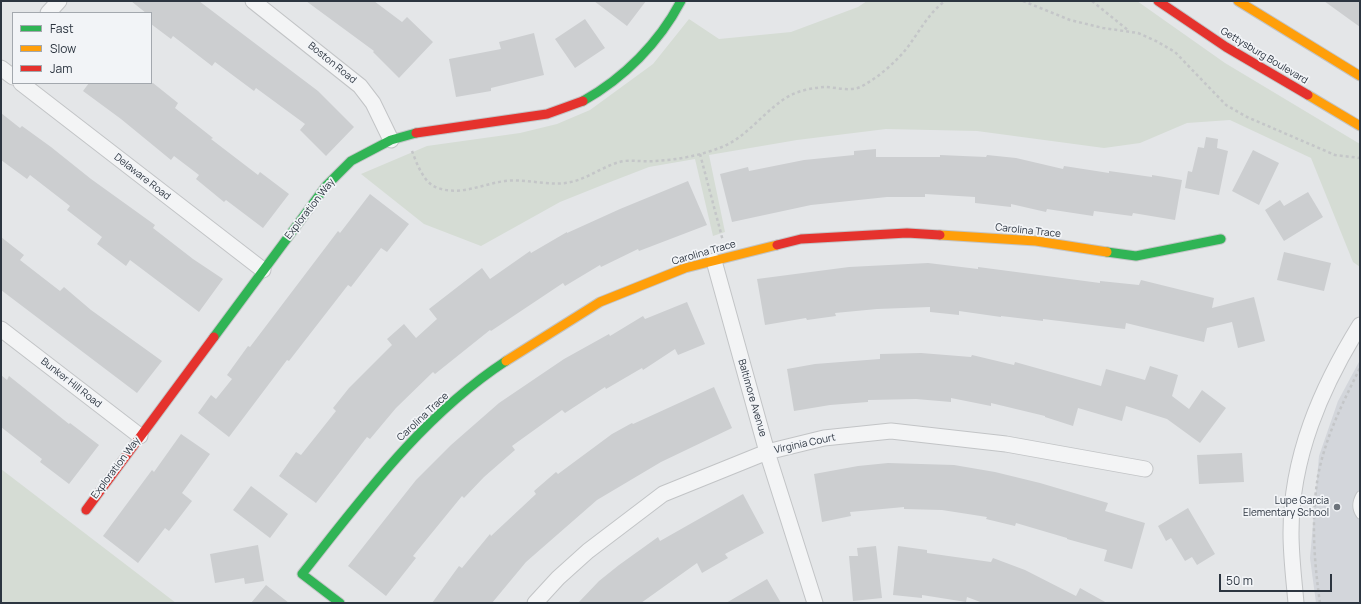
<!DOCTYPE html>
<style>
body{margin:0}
#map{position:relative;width:1361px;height:604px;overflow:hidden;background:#e4e6e8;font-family:Manrope,sans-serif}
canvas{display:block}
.frame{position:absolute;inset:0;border:2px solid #2c3540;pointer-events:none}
.legend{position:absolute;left:12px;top:12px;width:140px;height:72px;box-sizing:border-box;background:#f2f4f7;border:1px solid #a3a8ae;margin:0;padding:5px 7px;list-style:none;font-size:12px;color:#2c3540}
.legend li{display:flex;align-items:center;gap:8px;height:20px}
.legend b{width:20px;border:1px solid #a3a8ae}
.scale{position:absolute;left:1219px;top:574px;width:113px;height:18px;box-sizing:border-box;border:2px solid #2c3540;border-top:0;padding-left:5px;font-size:12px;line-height:14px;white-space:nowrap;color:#2c3540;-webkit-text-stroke:3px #f2f4f7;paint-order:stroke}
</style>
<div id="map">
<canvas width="1361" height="604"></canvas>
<div class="frame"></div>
<ul class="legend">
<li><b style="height:5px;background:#30b455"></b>Fast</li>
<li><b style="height:5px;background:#ff9f0a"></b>Slow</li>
<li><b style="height:5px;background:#e5322d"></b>Jam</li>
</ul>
<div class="scale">50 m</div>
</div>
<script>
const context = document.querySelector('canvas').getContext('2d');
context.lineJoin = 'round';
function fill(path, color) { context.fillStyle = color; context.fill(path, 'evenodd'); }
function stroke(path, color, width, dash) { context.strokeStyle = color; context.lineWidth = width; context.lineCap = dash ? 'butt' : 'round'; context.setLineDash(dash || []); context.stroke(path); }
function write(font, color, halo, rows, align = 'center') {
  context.font = font + ' Manrope,sans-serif'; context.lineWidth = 3.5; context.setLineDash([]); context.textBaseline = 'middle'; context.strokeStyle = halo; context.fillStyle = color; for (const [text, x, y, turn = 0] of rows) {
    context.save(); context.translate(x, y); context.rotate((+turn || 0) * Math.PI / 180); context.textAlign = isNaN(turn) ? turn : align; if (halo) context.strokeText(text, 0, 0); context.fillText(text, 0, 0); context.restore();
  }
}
fill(new Path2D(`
 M 1360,360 L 1360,603 L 1316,603 L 1310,558 L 1319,456 L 1338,401 Z`), '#d3d6db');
fill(new Path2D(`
 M 867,1 L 1137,1 L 1225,63 L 1360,144 L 1360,267 L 1353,262 L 1311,158 L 1230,120 L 1187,123 L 1140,143 L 1104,148 L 977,131 L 886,129 L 797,140 L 709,155 L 725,232 L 713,236 L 695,159 L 649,167 L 605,184 L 560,202 L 481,246 L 424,224 L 361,174 L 427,146 L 520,133 L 557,124 L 590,110 L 653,64 L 689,19 L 719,39 L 791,32 L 858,7 Z
 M 1,469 L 176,603 L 1,603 Z`), '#d5dcd4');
fill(new Path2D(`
 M 131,1 L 199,1 L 318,91 L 354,127 L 326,156 L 300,130 L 305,124 L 256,88 L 254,91 L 215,62 L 212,66 L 173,36 L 171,39 L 151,24 L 151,13 L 146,13 Z
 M 306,1 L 374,1 L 402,22 L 407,17 L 433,42 L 399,78 L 373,52 L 374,51 Z
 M 594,1 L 646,1 L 627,26 Z
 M 1324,1 L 1360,1 L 1360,27 Z
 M 585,19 L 605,48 L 575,68 L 555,39 Z
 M 534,33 L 544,75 L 491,88 L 491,91 L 456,97 L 449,59 L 501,49 L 499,42 Z
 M 89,83 L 153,83 L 178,103 L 175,108 L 213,138 L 211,139 L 258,175 L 260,172 L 289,194 L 263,228 L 226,200 L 224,202 L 196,179 L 199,175 L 174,156 L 171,160 L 121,119 L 83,91 Z
 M 1,113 L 20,128 L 22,126 L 51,147 L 91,179 L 155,225 L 153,228 L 193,259 L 223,279 L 199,312 L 130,260 L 126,266 L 97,244 L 102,237 L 67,210 L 70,206 L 30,175 L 27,179 L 1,160 Z
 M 1206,137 L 1218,139 L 1217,148 L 1228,151 L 1219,195 L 1185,188 L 1188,171 L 1192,172 L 1198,147 L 1204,148 Z
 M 876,149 L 876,157 L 940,157 L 940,155 L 986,157 L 987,155 L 1016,158 L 1063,169 L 1064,166 L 1109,173 L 1109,171 L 1152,177 L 1152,175 L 1182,180 L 1175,220 L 1133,213 L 1132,216 L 1094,211 L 1093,216 L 1047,209 L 1046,212 L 1011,204 L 1011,207 L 975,203 L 975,197 L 925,194 L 925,197 L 887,197 L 811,205 L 732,222 L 720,174 L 748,167 L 749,171 L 804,160 L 854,155 L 854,151 Z
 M 1253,150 L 1279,163 L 1259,205 L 1232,191 Z
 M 688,181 L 707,225 L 639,251 L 638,249 L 601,267 L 600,265 L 565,286 L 563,283 L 491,331 L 490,330 L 435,374 L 433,372 L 396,408 L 370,439 L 367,437 L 316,503 L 279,476 L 296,452 L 301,455 L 336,411 L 333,408 L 349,388 L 392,345 L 387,339 L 404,324 L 416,338 L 437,319 L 429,309 L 482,268 L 490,279 L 530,251 L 531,253 L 567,232 L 567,233 L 620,209 Z
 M 1308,192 L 1323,217 L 1284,241 L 1265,210 L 1280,200 L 1284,206 Z
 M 370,194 L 409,224 L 387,252 L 381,248 L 351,287 L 348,285 L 289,361 L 287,360 L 229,437 L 198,413 L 211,395 L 216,399 L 232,379 L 227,375 L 248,346 L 250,347 L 338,231 L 340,233 Z
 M 1,237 L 24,255 L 20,260 L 60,291 L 64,287 L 91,310 L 162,361 L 137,393 L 1,290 Z
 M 1284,252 L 1331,263 L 1324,291 L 1277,280 Z
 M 928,263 L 978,269 L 978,267 L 1100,283 L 1100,281 L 1139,285 L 1141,280 L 1214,298 L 1212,308 L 1254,297 L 1265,341 L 1238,348 L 1232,322 L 1207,328 L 1204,342 L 1126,323 L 1125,329 L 1043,319 L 1043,321 L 1001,316 L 1001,317 L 959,311 L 959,315 L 930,312 L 930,307 L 877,309 L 835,313 L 836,316 L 807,320 L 806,318 L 765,325 L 757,279 L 849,267 Z
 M 687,302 L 705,344 L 678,355 L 675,349 L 643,370 L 642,368 L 606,389 L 605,387 L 565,413 L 562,410 L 512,446 L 515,450 L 484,477 L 464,498 L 462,496 L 413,556 L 416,558 L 386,596 L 348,566 L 416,480 L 451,445 L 499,403 L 564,359 L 609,334 L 610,336 L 643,316 L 645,319 Z
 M 921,353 L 971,357 L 972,355 L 1014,365 L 1015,362 L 1101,386 L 1106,369 L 1145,380 L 1150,366 L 1178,375 L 1172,396 L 1189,409 L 1202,390 L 1226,408 L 1200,443 L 1167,419 L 1126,406 L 1122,421 L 1078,408 L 1073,426 L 1045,417 L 1045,416 L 991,403 L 991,406 L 951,398 L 951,402 L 916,399 L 868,400 L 868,402 L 830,405 L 794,411 L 787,369 L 815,364 L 880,359 L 880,354 Z
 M 1,375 L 7,380 L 9,376 L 69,424 L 70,423 L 99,445 L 69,484 L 40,462 L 42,459 L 1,427 Z
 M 714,387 L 732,428 L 661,462 L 597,500 L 526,562 L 492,603 L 432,603 L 459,566 L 462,568 L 490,534 L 491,536 L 536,494 L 534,491 L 556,472 L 558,474 L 612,434 L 632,423 L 633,424 Z
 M 181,434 L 210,454 L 182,493 L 192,501 L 169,531 L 165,528 L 138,563 L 103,536 L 152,470 L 154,472 Z
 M 1242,453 L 1244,482 L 1199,484 L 1197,455 Z
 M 888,463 L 954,465 L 995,472 L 1040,483 L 1108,503 L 1105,511 L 1145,523 L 1132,569 L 1104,561 L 1107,550 L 1067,539 L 1067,538 L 1016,523 L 1015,526 L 986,519 L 987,517 L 942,510 L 904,509 L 904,507 L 850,512 L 851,516 L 822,522 L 814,474 L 858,466 Z
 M 251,486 L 288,514 L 270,538 L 233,510 Z
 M 743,494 L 764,533 L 725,554 L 728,558 L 702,573 L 697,563 L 641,603 L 578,603 L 599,581 L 619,565 L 658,537 L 660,541 Z
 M 1188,508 L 1215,554 L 1197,565 L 1192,557 L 1185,561 L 1171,538 L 1166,541 L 1158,526 Z
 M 258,545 L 264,581 L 245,584 L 244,578 L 215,583 L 210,554 Z
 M 876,546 L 882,598 L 853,601 L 849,556 L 858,556 L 857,548 Z
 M 898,546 L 927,550 L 927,553 L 991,562 L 993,558 L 1025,570 L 1076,596 L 1080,588 L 1107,603 L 983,603 L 967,597 L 966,602 L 922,595 L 922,598 L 893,595 Z
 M 767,579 L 781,603 L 726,603 Z
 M 266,585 L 289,603 L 251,603 Z`), '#ccced0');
const lane = new Path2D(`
 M 1360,495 C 1356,502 1355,508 1360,515`);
const street = new Path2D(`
 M 253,1 L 360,86 L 373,103 L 391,140
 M 48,13 L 59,1
 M 1,68 L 13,77
 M 21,83 L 263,270
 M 714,261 L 767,452 L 815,603
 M 1,329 L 140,436
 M 535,603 L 558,578 L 588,551 L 663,494 L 767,452 L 824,438 L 891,431 L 1006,444 L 1145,469
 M 1296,603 C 1294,580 1291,557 1291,533 C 1291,457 1321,388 1360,325`);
const fast = new Path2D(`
 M 583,101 C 624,78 659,43 681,1
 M 1107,252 L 1136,256 L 1221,239
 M 214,337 L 326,186 L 351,161 L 391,140 L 416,133
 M 340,603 L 302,574 C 363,497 422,416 506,361`);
const slow = new Path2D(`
 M 1238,1 L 1360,76
 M 1308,95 L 1360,126
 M 940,235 L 1036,241 L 1107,252
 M 506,361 L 600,302 L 685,268 L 777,245`);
const jam = new Path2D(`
 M 1158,1 L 1226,47 L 1308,95
 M 416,133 L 547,114 L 583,101
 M 777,245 L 801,239 L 907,233 L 940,235
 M 86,510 L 214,337`);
stroke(lane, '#c2c4c6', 9);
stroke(street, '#c2c4c6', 17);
stroke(fast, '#c2c4c6', 11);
stroke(slow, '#c2c4c6', 11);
stroke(jam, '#c2c4c6', 11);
stroke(new Path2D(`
 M 1023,1 L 1070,20 L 1103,28 L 1138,33 L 1156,41 L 1175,52 L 1226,105 L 1247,117 L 1335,155 L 1360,158
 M 1092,1 L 1129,31
 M 412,151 C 417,164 424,184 438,188 C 461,196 482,184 505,181 C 528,178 552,188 575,181 C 592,176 607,164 624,161 C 635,160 645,162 655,161 C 677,160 702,155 722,147 C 749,136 766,108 791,95 C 801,90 813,88 824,87 C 837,87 852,93 864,85 C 878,77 891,66 902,54 C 917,37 926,15 945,1
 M 700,154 L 723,241
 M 1320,603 C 1314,561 1311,518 1318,476 C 1325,438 1343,402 1360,368`), '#c4c6c8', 2.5, [3, 3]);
stroke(lane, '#f3f4f5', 7);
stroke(street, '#f3f4f5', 15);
stroke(fast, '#30b455', 9);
stroke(slow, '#ff9f0a', 9);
stroke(jam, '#e5322d', 9);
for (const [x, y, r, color] of [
 [1337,507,4,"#6c737b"]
]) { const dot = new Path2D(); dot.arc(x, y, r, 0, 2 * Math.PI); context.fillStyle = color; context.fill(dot); stroke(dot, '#f2f4f7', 1.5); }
write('10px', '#2c3540', '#f2f4f7', [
 ["Gettysburg Boulevard",1264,56,31],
 ["Boston Road",332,63,39],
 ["Delaware Road",142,177,38],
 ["Exploration Way",310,209,-52],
 ["Carolina Trace",1028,231,6],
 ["Carolina Trace",704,253,-16],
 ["Bunker Hill Road",71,383,38],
 ["Baltimore Avenue",752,398,74],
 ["Carolina Trace",423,417,-43],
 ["Virginia Court",805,444,-12],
 ["Exploration Way",116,468,-53]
]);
write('10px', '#2c3540', '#f2f4f7', [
 ["Lupe Garcia",1329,501],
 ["Elementary School",1329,513]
], 'right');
</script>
